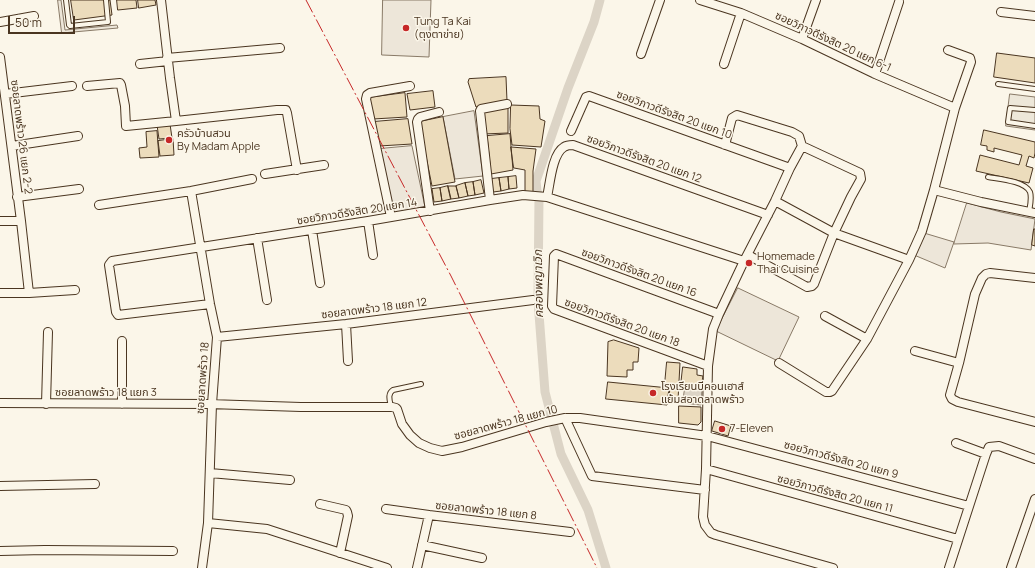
<!DOCTYPE html>
<meta charset="utf-8">
<style>
body{margin:0}
#map{position:relative;width:1035px;height:568px;overflow:hidden;background:#fbf6e9;font-family:Manrope,sans-serif}
canvas{display:block}
.scale{position:absolute;left:8px;top:16px;width:67px;height:18px;box-sizing:border-box;border:2px solid #4a3520;border-top:0;padding-left:5px;font-size:12px;line-height:14px;white-space:nowrap;color:#4a3520;-webkit-text-stroke:3px #fbf6e9;paint-order:stroke}
</style>
<div id="map">
<canvas width="1035" height="568"></canvas>
<div class="scale">50 m</div>
</div>
<script>
const context = document.querySelector('canvas').getContext('2d');
context.lineJoin = 'round';
function fill(path, color) { context.fillStyle = color; context.fill(path, 'evenodd'); }
function stroke(path, color, width, dash) { context.strokeStyle = color; context.lineWidth = width; context.lineCap = dash ? 'butt' : 'round'; context.setLineDash(dash || []); context.stroke(path); }
function write(font, color, halo, rows, align = 'center') {
  context.font = font + ' Manrope,"Noto Sans Thai",sans-serif'; context.lineWidth = 3; context.setLineDash([]); context.textBaseline = 'middle'; context.strokeStyle = halo; context.fillStyle = color; for (const [text, x, y, turn = 0] of rows) {
    context.save(); context.translate(x, y); context.rotate((+turn || 0) * Math.PI / 180); context.textAlign = isNaN(turn) ? turn : align; if (halo) context.strokeText(text, 0, 0); context.fillText(text, 0, 0); context.restore();
  }
}
const green = new Path2D(`
 M 58,0 L 61,0 L 65,30 L 117,25 L 118,28 L 62,33 Z
 M 383,0 L 431,0 L 429,57 L 382,55 Z
 M 474,111 L 483,176 L 455,179 L 443,117 Z
 M 412,146 L 425,207 L 392,214 L 379,149 Z
 M 967,203 L 1001,212 L 1035,219 L 1031,250 L 988,243 L 954,244 Z
 M 924,233 L 954,242 L 945,268 L 914,255 Z
 M 738,288 L 799,317 L 778,361 L 716,331 Z`);
fill(green, '#ede6d9');
stroke(green, '#887966', 1);
const parking = new Path2D(`
 M 1010,94 L 1035,97 L 1035,130 L 1006,126 Z`);
fill(parking, '#ede7d9');
stroke(parking, '#887966', 1);
const water = new Path2D(`
 M 685,388 L 702,390 L 701,405 L 683,403 Z`);
fill(water, '#dcd4c6');
stroke(water, '#887966', 1);
stroke(new Path2D(`
 M 600,0 L 594,22 L 568,88 L 536,181 L 537,191 L 539,197 L 538,301 L 545,392 L 561,454 L 588,510 L 606,568`), '#dcd4c6', 9);
const building = new Path2D(`
 M 71,0 L 110,0 L 112,15 L 74,20 Z
 M 117,0 L 136,0 L 137,8 L 118,10 Z
 M 138,0 L 155,0 L 156,5 L 139,8 Z
 M 997,53 L 1035,58 L 1035,83 L 994,77 Z
 M 506,77 L 507,101 L 476,107 L 468,82 L 469,79 Z
 M 433,91 L 435,107 L 410,110 L 407,94 Z
 M 405,93 L 407,117 L 373,119 L 367,98 Z
 M 511,105 L 539,106 L 540,119 L 545,121 L 541,147 L 512,145 L 510,129 Z
 M 508,106 L 508,133 L 483,134 L 481,112 Z
 M 443,117 L 455,182 L 432,186 L 419,122 Z
 M 408,119 L 412,144 L 379,146 L 373,122 Z
 M 170,124 L 172,138 L 159,139 L 157,125 Z
 M 984,130 L 1035,142 L 1035,153 L 1034,158 L 1029,156 L 1026,166 L 1033,168 L 1029,183 L 976,171 L 980,155 L 1019,165 L 1022,155 L 994,148 L 994,152 L 987,150 L 987,146 L 981,145 Z
 M 157,131 L 159,157 L 140,158 L 139,148 L 147,147 L 146,132 Z
 M 510,134 L 513,170 L 491,174 L 487,136 Z
 M 173,139 L 174,155 L 160,156 L 158,141 Z
 M 511,147 L 536,149 L 533,171 L 533,193 L 525,193 L 525,170 L 514,168 Z
 M 516,176 L 517,188 L 509,189 L 508,177 Z
 M 508,177 L 509,189 L 501,191 L 499,178 Z
 M 499,178 L 501,191 L 493,192 L 491,179 Z
 M 481,180 L 484,193 L 475,195 L 473,182 Z
 M 473,182 L 475,195 L 468,196 L 465,183 Z
 M 465,183 L 468,196 L 459,198 L 456,186 Z
 M 448,186 L 451,199 L 442,201 L 440,188 Z
 M 448,186 L 456,186 L 459,198 L 451,199 Z
 M 440,188 L 442,201 L 434,202 L 432,189 Z
 M 1034,229 L 1035,229 L 1035,246 L 1032,245 Z
 M 614,340 L 639,348 L 638,362 L 633,362 L 633,370 L 627,370 L 627,377 L 607,376 L 608,342 Z
 M 667,362 L 680,363 L 678,400 L 669,399 L 670,385 L 665,384 Z
 M 683,367 L 697,369 L 697,375 L 703,376 L 701,388 L 681,385 Z
 M 608,382 L 669,388 L 667,405 L 606,399 Z
 M 679,406 L 701,407 L 701,422 L 698,425 L 679,423 Z
 M 715,421 L 731,426 L 728,436 L 712,431 Z`);
fill(building, '#ecdcbc');
stroke(building, '#4a3520', 1);
const service = new Path2D(`
 M 66,0 L 69,25 L 70,26 L 108,22 L 106,0
 M 998,84 L 1035,89
 M 1035,110 L 1010,108 L 1008,122 L 1035,126
 M 988,177 C 999,179 1025,181 1030,192 C 1032,198 1030,206 1029,212
 M 391,407 C 390,401 387,394 393,390 L 421,384`);
const minor = new Path2D(`
 M 161,0 L 170,78 L 176,121 L 277,110 L 286,110 L 287,113 L 297,170
 M 700,0 L 741,13 L 802,39 L 875,74 L 955,108
 M 1001,12 L 1035,16
 M 0,22 L 34,16
 M 802,39 L 816,0
 M 641,54 L 660,0
 M 0,57 L 21,221 L 29,293
 M 167,58 L 280,48
 M 140,64 L 168,61
 M 724,64 L 741,13
 M 875,74 L 899,2
 M 87,86 L 120,83 L 121,85 L 125,106 L 126,126 L 176,121
 M 5,94 L 72,86
 M 571,131 L 586,97 L 589,96 L 790,168
 M 725,145 L 732,118 L 737,115 L 792,132 L 799,136 L 802,146 L 860,173 L 861,179 L 851,197 L 834,233 L 814,284 L 812,286 L 807,287 L 798,282 L 748,255
 M 12,146 L 78,136
 M 802,146 L 790,168 L 775,201 L 744,261 L 719,314 L 713,329 L 708,366 L 706,469 L 703,517 L 705,525 L 711,533 L 716,535 L 833,568
 M 265,174 L 324,165
 M 934,190 L 955,108 L 971,62 L 970,58 L 948,50
 M 191,191 L 210,304 L 217,337 L 212,404 L 208,523 L 202,568
 M 17,197 L 79,189
 M 547,197 C 550,184 552,154 564,147 C 567,145 570,145 573,145 L 768,215
 M 490,200 L 480,111 L 481,109 L 507,104
 M 775,201 L 834,233 L 909,260 L 922,231 L 934,190 L 981,202 L 1035,213
 M 99,205 L 191,191 L 252,179
 M 430,211 L 417,122 L 418,119 L 420,117 L 439,112
 M 391,217 L 366,99 L 367,95 L 370,93 L 410,86
 M 0,221 L 21,221
 M 368,221 L 373,255
 M 312,230 L 320,283
 M 257,238 L 267,300
 M 1035,278 L 990,273 L 986,274 L 982,278 L 975,294 L 959,363 L 950,395 L 952,399 L 958,402 L 1035,422
 M 0,293 L 29,293 L 75,290
 M 210,304 L 118,315 L 116,312 L 109,265 L 112,261 L 368,221 L 490,200 L 523,195 L 547,197 L 744,261
 M 825,316 L 867,339
 M 346,324 L 348,361
 M 217,337 L 346,324 L 533,300
 M 915,351 L 959,363
 M 779,363 L 826,392 L 830,392 L 832,391 L 867,339 L 909,260
 M 708,366 L 554,309 L 552,306 L 554,256 L 556,254 L 719,314
 M 0,403 L 209,404 L 301,407 L 392,407 L 396,408 L 397,409 L 402,424 L 410,435 L 419,443 L 430,448 L 442,451 L 462,447 L 546,422 L 565,418 L 580,418 L 707,436 L 969,506
 M 46,404 L 48,332
 M 122,404 L 122,341
 M 565,418 L 592,476 L 705,490
 M 956,443 L 986,454
 M 706,469 L 958,539
 M 210,473 L 290,480
 M 0,486 L 95,484
 M 320,504 L 346,510 L 347,512 L 348,516 L 340,553
 M 386,509 L 429,515
 M 208,523 L 267,529 L 387,568
 M 422,545 L 482,558
 M 0,551 L 45,550 L 173,551
 M 417,568 L 429,515 L 570,532
 M 949,568 L 986,454 L 989,447 L 999,446 L 1035,459
 M 1011,568 L 1035,499`);
stroke(service, '#4a3520', 6);
stroke(minor, '#4a3520', 10);
stroke(service, '#fbf6e9', 4);
stroke(minor, '#fbf6e9', 8);
stroke(new Path2D(`
 M 306,0 L 451,276 L 597,568`), '#c62828', 1, [14, 3, 2, 3]);
for (const [x, y, r, color] of [
 [406,28,4,"#c62828"],
 [169,140,4,"#c62828"],
 [749,263,4,"#c62828"],
 [653,393,4,"#c62828"],
 [722,429,4,"#c62828"]
]) { const dot = new Path2D(); dot.arc(x, y, r, 0, 2 * Math.PI); context.fillStyle = color; context.fill(dot); stroke(dot, '#fbf6e9', 1.5); }
write('11px', '#4a3520', '#fbf6e9', [
 ["Tung Ta Kai",414,22],
 ["(ตุงตาข่าย)",414,35],
 ["ครัวบ้านสวน",177,134],
 ["By Madam Apple",177,147],
 ["Homemade",757,257],
 ["Thai Cuisine",757,270],
 ["โรงเรียนบีคอนเฮาส์",661,387],
 ["แย้มสอาดลาดพร้าว",661,400],
 ["7-Eleven",730,429]
], 'left');
write('11px', '#4a3520', '#fbf6e9', [
 ["ซอยวิภาวดีรังสิต 20 แยก 6-1",833,42,25],
 ["ซอยวิภาวดีรังสิต 20 แยก 10",674,115,20],
 ["ซอยลาดพร้าว 26 แยก 2-2",21,137,83],
 ["ซอยวิภาวดีรังสิต 20 แยก 12",644,159,20],
 ["ซอยวิภาวดีรังสิต 20 แยก 14",357,212,-9],
 ["ซอยวิภาวดีรังสิต 20 แยก 16",639,273,20],
 ["ซอยลาดพร้าว 18 แยก 12",374,309,-7],
 ["ซอยวิภาวดีรังสิต 20 แยก 18",622,323,20],
 ["ซอยลาดพร้าว 18",203,378,-86],
 ["ซอยลาดพร้าว 18 แยก 3",106,393],
 ["ซอยลาดพร้าว 18 แยก 10",506,423,-15],
 ["ซอยวิภาวดีรังสิต 20 แยก 9",841,460,15],
 ["ซอยวิภาวดีรังสิต 20 แยก 11",835,494,15],
 ["ซอยลาดพร้าว 18 แยก 8",486,511,6]
]);
write('italic 12px', '#4a3520', '#fbf6e9', [
 ["คลองพญาเวิก",539,284,-91]
]);
</script>
